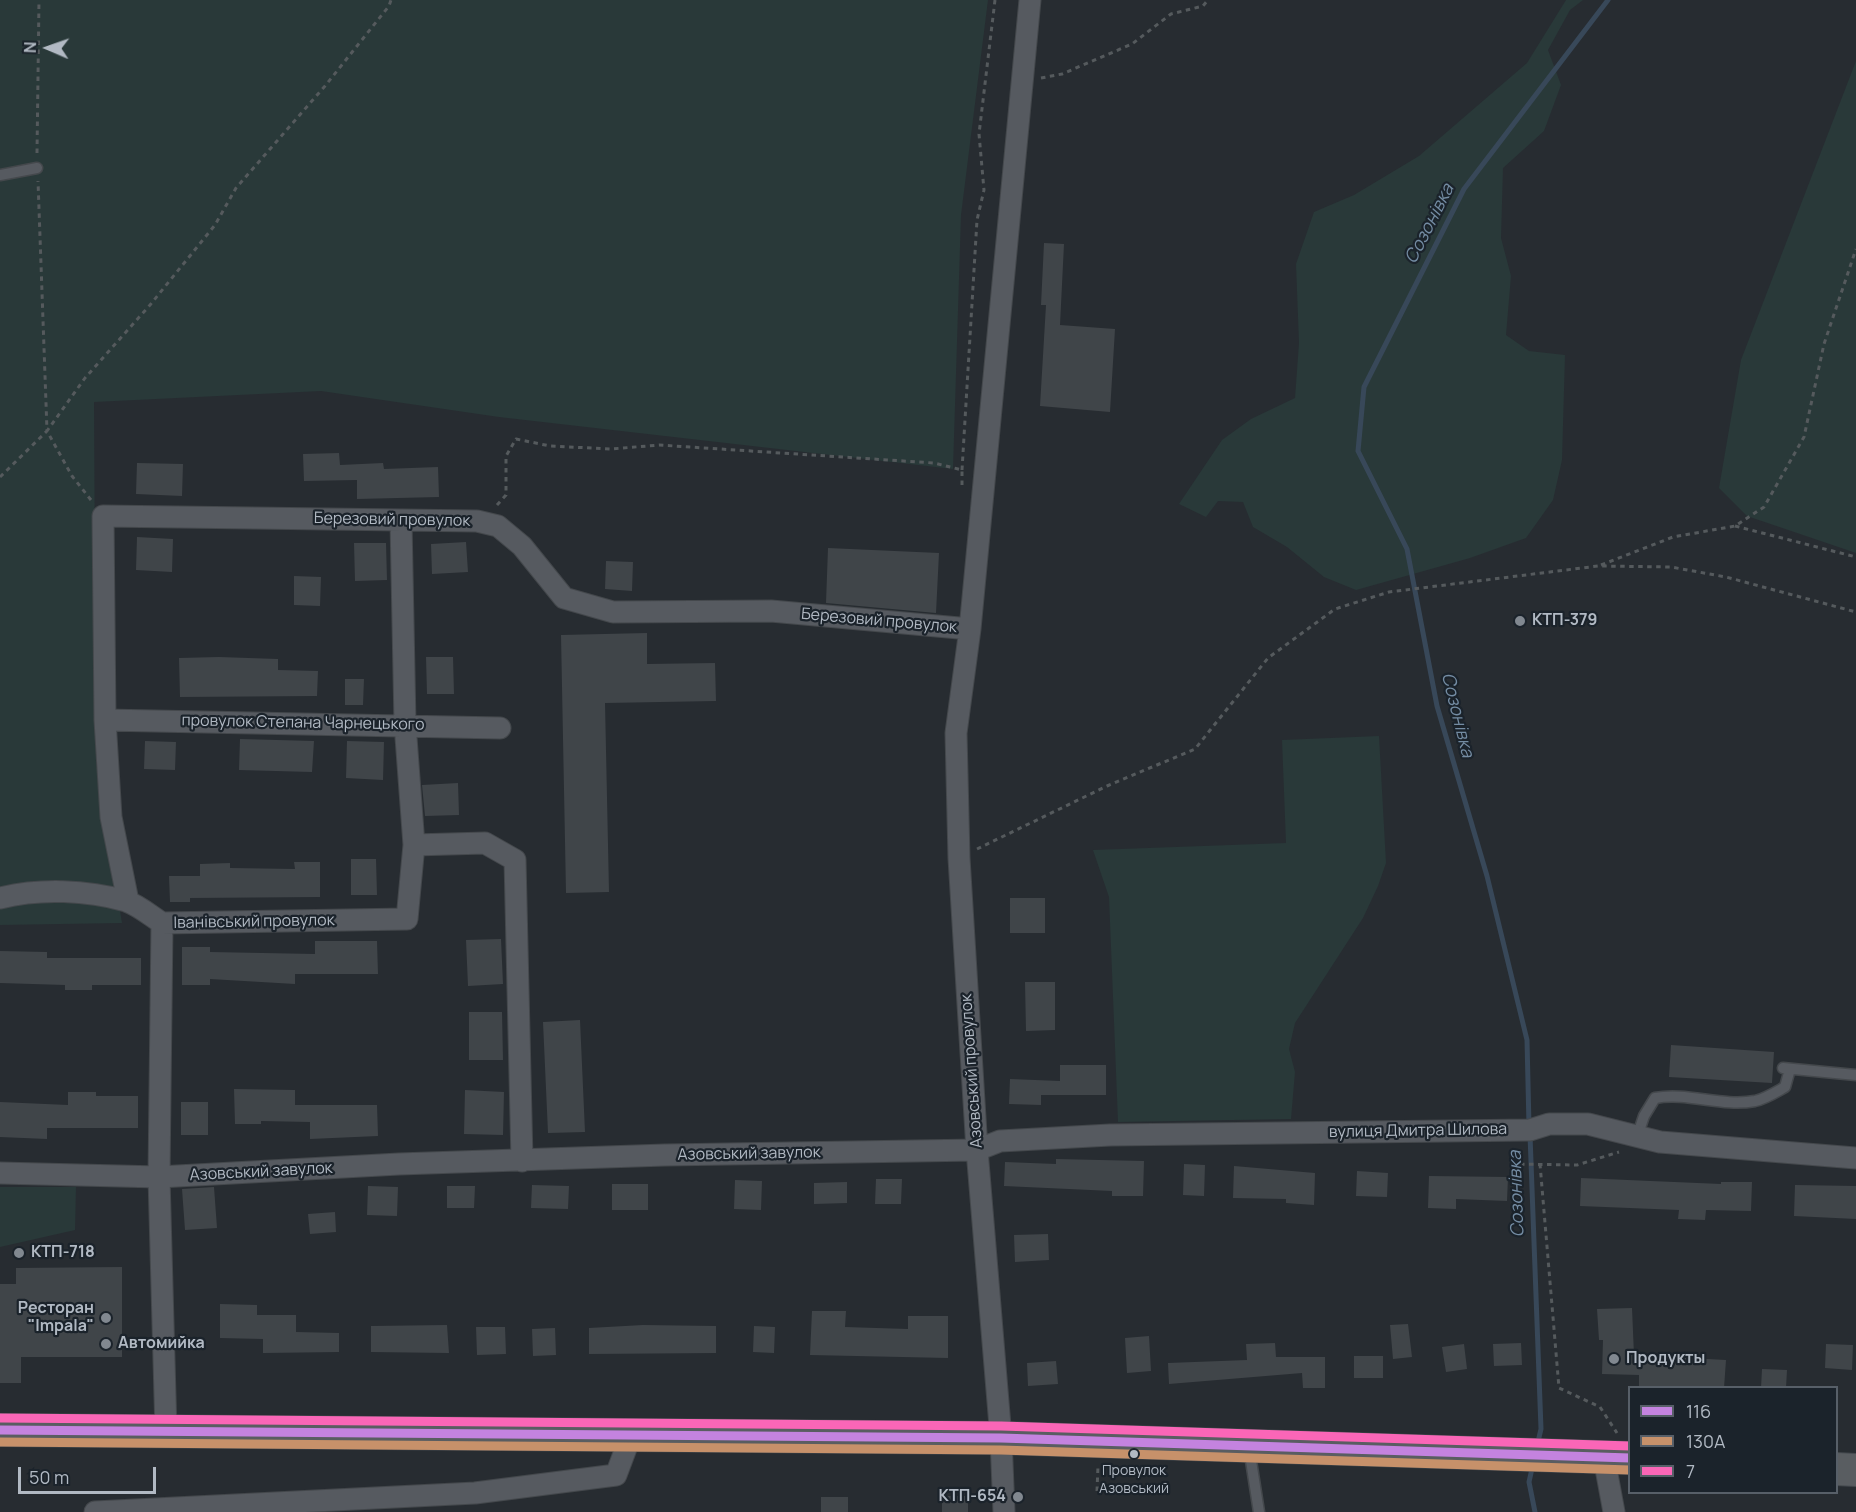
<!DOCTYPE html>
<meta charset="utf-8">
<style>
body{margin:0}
#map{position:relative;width:1856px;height:1512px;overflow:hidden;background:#272c31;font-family:Manrope,sans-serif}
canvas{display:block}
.legend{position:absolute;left:1628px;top:1386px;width:210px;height:108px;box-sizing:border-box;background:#1b232b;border:2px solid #575f68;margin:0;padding:8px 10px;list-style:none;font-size:18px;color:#b1b9c3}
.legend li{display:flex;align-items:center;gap:12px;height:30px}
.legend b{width:30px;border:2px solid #575f68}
.north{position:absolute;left:18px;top:18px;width:60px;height:60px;-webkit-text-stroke:4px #1b232b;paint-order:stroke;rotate:272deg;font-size:16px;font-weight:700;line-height:24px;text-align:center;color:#b1b9c3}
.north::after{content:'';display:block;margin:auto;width:21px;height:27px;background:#b1b9c3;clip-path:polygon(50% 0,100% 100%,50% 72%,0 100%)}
.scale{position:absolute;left:18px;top:1467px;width:138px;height:27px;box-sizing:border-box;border:3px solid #b1b9c3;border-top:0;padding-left:8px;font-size:18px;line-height:21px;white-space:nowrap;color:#b1b9c3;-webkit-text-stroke:4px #1b232b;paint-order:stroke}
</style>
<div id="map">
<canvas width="1856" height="1512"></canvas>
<ul class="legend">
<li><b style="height:8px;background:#c483df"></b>116</li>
<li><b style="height:8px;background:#c7916a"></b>130А</li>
<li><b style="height:8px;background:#fa66b7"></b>7</li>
</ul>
<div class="north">N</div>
<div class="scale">50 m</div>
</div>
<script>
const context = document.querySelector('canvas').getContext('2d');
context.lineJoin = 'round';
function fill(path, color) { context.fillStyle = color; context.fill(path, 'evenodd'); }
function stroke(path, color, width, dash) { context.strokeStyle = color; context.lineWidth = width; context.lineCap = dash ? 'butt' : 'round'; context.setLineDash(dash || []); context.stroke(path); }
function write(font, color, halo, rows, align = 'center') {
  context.font = font + ' Manrope,sans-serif'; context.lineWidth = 4.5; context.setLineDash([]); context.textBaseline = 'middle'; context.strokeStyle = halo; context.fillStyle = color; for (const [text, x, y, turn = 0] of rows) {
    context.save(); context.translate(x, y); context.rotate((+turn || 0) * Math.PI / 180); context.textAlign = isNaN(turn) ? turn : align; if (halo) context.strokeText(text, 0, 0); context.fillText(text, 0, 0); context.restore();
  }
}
fill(new Path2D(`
 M 0,0 L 988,0 L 961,215 L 953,469 L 499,417 L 321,391 L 94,402 L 96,762 L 122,923 L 0,925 Z
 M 1566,0 L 1583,0 L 1570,10 L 1548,50 L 1561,85 L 1544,131 L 1503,168 L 1501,238 L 1511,276 L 1506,335 L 1529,351 L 1565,355 L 1562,460 L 1553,500 L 1526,538 L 1470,558 L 1356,590 L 1324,577 L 1287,547 L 1253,527 L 1243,502 L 1218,501 L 1206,517 L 1179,504 L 1222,440 L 1251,419 L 1295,398 L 1299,343 L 1296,264 L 1314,212 L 1354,195 L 1419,156 L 1527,63 Z
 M 1856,61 L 1856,553 L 1747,516 L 1719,488 L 1741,360 Z
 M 1379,736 L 1386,863 L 1378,886 L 1363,918 L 1295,1023 L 1289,1049 L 1295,1072 L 1291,1119 L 1118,1122 L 1109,897 L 1093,850 L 1286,843 L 1282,740 Z
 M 0,1187 L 76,1187 L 75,1230 L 0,1247 Z`), '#293939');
stroke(new Path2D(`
 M 1529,1126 L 1527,1040 L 1487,876 L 1437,706 L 1407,549 L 1358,451 L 1364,387 L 1464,189 L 1608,0
 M 1530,1135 L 1541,1429 L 1537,1446
 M 1533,1464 L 1529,1482 L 1535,1512`), '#384859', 5);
fill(new Path2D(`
 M 1044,243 L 1064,244 L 1060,325 L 1115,329 L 1110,412 L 1040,406 L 1046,305 L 1041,305 Z
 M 339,453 L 340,465 L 383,463 L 384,469 L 438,467 L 439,497 L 357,499 L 357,480 L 304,481 L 303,454 Z
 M 137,463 L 183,464 L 182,496 L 136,494 Z
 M 137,537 L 173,539 L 172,572 L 136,570 Z
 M 466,542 L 468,572 L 432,574 L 431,544 Z
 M 354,543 L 386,543 L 387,580 L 355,581 Z
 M 828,548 L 939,553 L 936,613 L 826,603 Z
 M 606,561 L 633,562 L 632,591 L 605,589 Z
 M 294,576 L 321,577 L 320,606 L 294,605 Z
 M 647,633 L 647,664 L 715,663 L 716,701 L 605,703 L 609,892 L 566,893 L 561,635 Z
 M 219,657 L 278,659 L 278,670 L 318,671 L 317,696 L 180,697 L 179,658 Z
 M 426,657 L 453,657 L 454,694 L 427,694 Z
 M 345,679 L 364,679 L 363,705 L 345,705 Z
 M 240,739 L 314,741 L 312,772 L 239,770 Z
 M 145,741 L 176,742 L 175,770 L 144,769 Z
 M 347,741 L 384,742 L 383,780 L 346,778 Z
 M 458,783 L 459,815 L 425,816 L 422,785 Z
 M 351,859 L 376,859 L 377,895 L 351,895 Z
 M 294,862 L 320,862 L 320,897 L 190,898 L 190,902 L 170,902 L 169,876 L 200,876 L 200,864 L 230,863 L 230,868 L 295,869 Z
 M 1010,898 L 1045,898 L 1045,933 L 1010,933 Z
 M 501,939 L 503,984 L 468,986 L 466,940 Z
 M 315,941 L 377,941 L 378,974 L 295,974 L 295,984 L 210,979 L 210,985 L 182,985 L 182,947 L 210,947 L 210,952 L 315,954 Z
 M 0,951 L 47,952 L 47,958 L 141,958 L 141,985 L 92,985 L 92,990 L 65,990 L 65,985 L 0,983 Z
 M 1025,982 L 1055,982 L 1055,1030 L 1026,1031 Z
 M 469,1012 L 502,1012 L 503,1060 L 469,1060 Z
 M 580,1020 L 585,1132 L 548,1133 L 543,1022 Z
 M 1671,1045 L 1774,1052 L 1772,1083 L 1669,1077 Z
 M 1060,1065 L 1106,1065 L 1106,1095 L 1041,1095 L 1041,1105 L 1009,1104 L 1010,1079 L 1060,1081 Z
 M 234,1089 L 295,1090 L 295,1105 L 377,1105 L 378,1136 L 310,1139 L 310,1122 L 261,1121 L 261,1124 L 235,1124 Z
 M 465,1090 L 504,1092 L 503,1135 L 464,1134 Z
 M 68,1092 L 96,1092 L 96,1096 L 138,1096 L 138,1128 L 47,1128 L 47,1139 L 0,1137 L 0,1102 L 68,1105 Z
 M 181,1102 L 208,1102 L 208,1135 L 181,1135 Z
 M 1056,1159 L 1144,1161 L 1143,1196 L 1112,1196 L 1112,1191 L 1004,1186 L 1005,1162 L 1056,1164 Z
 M 1184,1164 L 1205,1165 L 1204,1196 L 1183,1195 Z
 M 1234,1166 L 1315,1173 L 1314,1205 L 1286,1203 L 1286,1199 L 1233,1198 Z
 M 1357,1171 L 1388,1173 L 1387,1197 L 1356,1196 Z
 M 1429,1176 L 1508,1177 L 1507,1201 L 1456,1199 L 1456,1209 L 1428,1208 Z
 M 1581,1178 L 1721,1184 L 1721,1182 L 1752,1182 L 1751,1211 L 1706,1210 L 1705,1220 L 1678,1219 L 1679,1210 L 1580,1206 Z
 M 876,1179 L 902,1179 L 901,1204 L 875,1204 Z
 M 735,1180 L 762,1181 L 761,1210 L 734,1209 Z
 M 847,1182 L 847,1203 L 814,1204 L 814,1183 Z
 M 612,1184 L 648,1184 L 648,1210 L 612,1210 Z
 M 532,1185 L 569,1186 L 568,1209 L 531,1208 Z
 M 1795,1185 L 1856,1186 L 1856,1219 L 1794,1216 Z
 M 368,1186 L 398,1187 L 397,1216 L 367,1215 Z
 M 447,1186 L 475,1186 L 474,1208 L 447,1208 Z
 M 214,1187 L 217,1228 L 185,1230 L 182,1189 Z
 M 335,1212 L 336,1232 L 310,1234 L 308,1214 Z
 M 1048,1234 L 1049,1260 L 1015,1262 L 1014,1235 Z
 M 122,1267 L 122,1357 L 21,1357 L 21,1383 L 0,1383 L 0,1284 L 16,1284 L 16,1268 Z
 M 220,1304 L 257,1305 L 257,1315 L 296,1315 L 296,1332 L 339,1333 L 339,1352 L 263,1353 L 263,1339 L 220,1338 Z
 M 1632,1308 L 1634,1355 L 1726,1360 L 1724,1388 L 1639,1386 L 1639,1375 L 1602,1374 L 1603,1340 L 1599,1340 L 1597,1309 Z
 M 812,1311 L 846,1311 L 845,1327 L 908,1329 L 908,1316 L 948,1316 L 948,1358 L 810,1355 Z
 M 1408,1324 L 1412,1357 L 1393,1359 L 1390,1325 Z
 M 447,1325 L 449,1353 L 371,1352 L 371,1326 Z
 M 643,1325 L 716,1326 L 716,1353 L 589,1354 L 589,1328 Z
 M 754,1326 L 775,1327 L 774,1353 L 753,1352 Z
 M 476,1327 L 505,1327 L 506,1354 L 477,1355 Z
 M 555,1328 L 556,1355 L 533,1356 L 532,1329 Z
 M 1149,1336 L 1151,1371 L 1127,1373 L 1125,1338 Z
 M 1275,1343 L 1276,1357 L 1325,1357 L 1325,1388 L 1303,1388 L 1302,1373 L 1169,1384 L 1168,1363 L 1247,1360 L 1246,1344 Z
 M 1521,1343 L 1522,1365 L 1494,1366 L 1493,1344 Z
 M 1464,1344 L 1467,1369 L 1446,1372 L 1442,1347 Z
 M 1826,1344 L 1853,1345 L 1852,1370 L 1825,1368 Z
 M 1354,1356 L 1383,1356 L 1383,1378 L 1354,1378 Z
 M 1056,1361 L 1058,1384 L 1028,1386 L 1027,1363 Z
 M 1762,1369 L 1787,1370 L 1786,1388 L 1761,1388 Z
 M 942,1496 L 968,1496 L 968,1512 L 942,1512 Z
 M 821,1497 L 848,1497 L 848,1512 L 821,1512 Z`), '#404549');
const lane = new Path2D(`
 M 0,175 L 37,168
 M 1783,1068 L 1856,1075
 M 1637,1137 L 1644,1116 L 1655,1098 C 1688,1092 1721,1107 1755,1101 C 1765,1099 1776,1092 1785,1087 L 1790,1069
 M 1249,1448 L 1259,1512`);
const street = new Path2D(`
 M 105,720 L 500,728
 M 414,845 L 485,843 L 515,860 L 522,1161
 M 0,898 C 40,888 87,890 126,901 C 138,905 151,916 162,923 L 407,919 L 414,845 L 405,724 L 401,521
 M 128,901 L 111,817 L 105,720 L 103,516 L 477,521 L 498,526 L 522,546 L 564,598 L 613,612 L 771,611 L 970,629
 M 162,923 L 159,1177 L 166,1433
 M 0,1173 L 159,1177 L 399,1164 L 665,1155 L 977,1150 L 1000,1141 L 1110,1135 L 1530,1130 L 1549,1124 L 1588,1124 L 1660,1142 L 1856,1158
 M 1604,1458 L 1614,1512
 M 95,1512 L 475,1493 L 616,1475 L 631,1435
 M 1004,1512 L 1001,1438 L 977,1150 L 959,858 L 956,733 L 970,629 L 1030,0`);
const primary = new Path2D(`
 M 0,1430 L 1001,1438 L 1630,1458
 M 1836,1469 L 1856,1470`);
stroke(lane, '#44484c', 13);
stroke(street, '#44484c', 23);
stroke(primary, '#44494e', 34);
stroke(new Path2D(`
 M 1041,78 L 1062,74 L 1132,44 L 1171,14 L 1203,6 L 1208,0
 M 37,153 L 39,0
 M 962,470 L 977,220 L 984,190 L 979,134 L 995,0
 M 0,477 L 47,431 L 38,181
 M 91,500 L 72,476 L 47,431 L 85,378 L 150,305 L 215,225 L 236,188 L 325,86 L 389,6 L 391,0
 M 497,505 L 506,495 L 506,456 L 516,439 L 550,446 L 611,449 L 659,445 L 934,463 L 962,470 L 962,485
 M 1735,526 L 1856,557
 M 1601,565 L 1673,537 L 1735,526 L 1764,507 L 1804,437 L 1824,344 L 1856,249
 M 977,849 L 1107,786 L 1195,749 L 1268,658 L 1335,609 L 1389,592 L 1598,566 L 1671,567 L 1726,577 L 1856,612
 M 1511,1164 L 1577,1165 L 1619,1152
 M 1540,1164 L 1559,1388 L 1600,1407 L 1617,1433
 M 1097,1491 L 1098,1466`), '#555a5d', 3, [4.5, 4.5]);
stroke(lane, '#565a60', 10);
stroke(street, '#565a60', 21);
stroke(primary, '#595d61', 32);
stroke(new Path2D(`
 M 0,1430 L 1001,1438 L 1630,1458`), '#c483df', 9);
stroke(new Path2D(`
 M 0,1442 L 1001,1450 L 1630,1470`), '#c7916a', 9);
stroke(new Path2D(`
 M 0,1418 L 1001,1426 L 1630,1446`), '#fa66b7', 9);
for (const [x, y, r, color] of [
 [1520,621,6,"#818890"],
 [19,1253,6,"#818890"],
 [106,1318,6,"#818890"],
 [106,1344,6,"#818890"],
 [1614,1359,6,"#818890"],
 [1134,1454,5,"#b1b9c3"],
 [1018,1497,6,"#818890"]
]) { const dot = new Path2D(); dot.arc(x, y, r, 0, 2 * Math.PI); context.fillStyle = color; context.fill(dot); stroke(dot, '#1b232b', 2); }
write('14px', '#b1b9c3', '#1b232b', [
 ["Провулок",1134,1471],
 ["Азовський",1134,1489]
]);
write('16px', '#b1b9c3', '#1b232b', [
 ["Березовий провулок",392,520,1],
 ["Березовий провулок",879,621,5],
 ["провулок Степана Чарнецького",303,723,1],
 ["Іванівський провулок",254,922,-1],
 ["Азовський провулок",972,1071,-94],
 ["вулиця Дмитра Шилова",1418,1131,-1],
 ["Азовський завулок",749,1154,-1],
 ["Азовський завулок",261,1172,-3]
]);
write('bold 16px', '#b1b9c3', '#1b232b', [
 ["КТП-379",1532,621],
 ["КТП-718",31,1253],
 ["Ресторан",94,1309,"right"],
 ["\"Impala\"",94,1327,"right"],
 ["Автомийка",118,1344],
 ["Продукты",1626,1359],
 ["КТП-654",1006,1497,"right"]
], 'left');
write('italic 18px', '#748ca3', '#1b232b', [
 ["Созонівка",1430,224,-63],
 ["Созонівка",1457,715,76],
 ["Созонівка",1517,1194,-92]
]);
</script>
